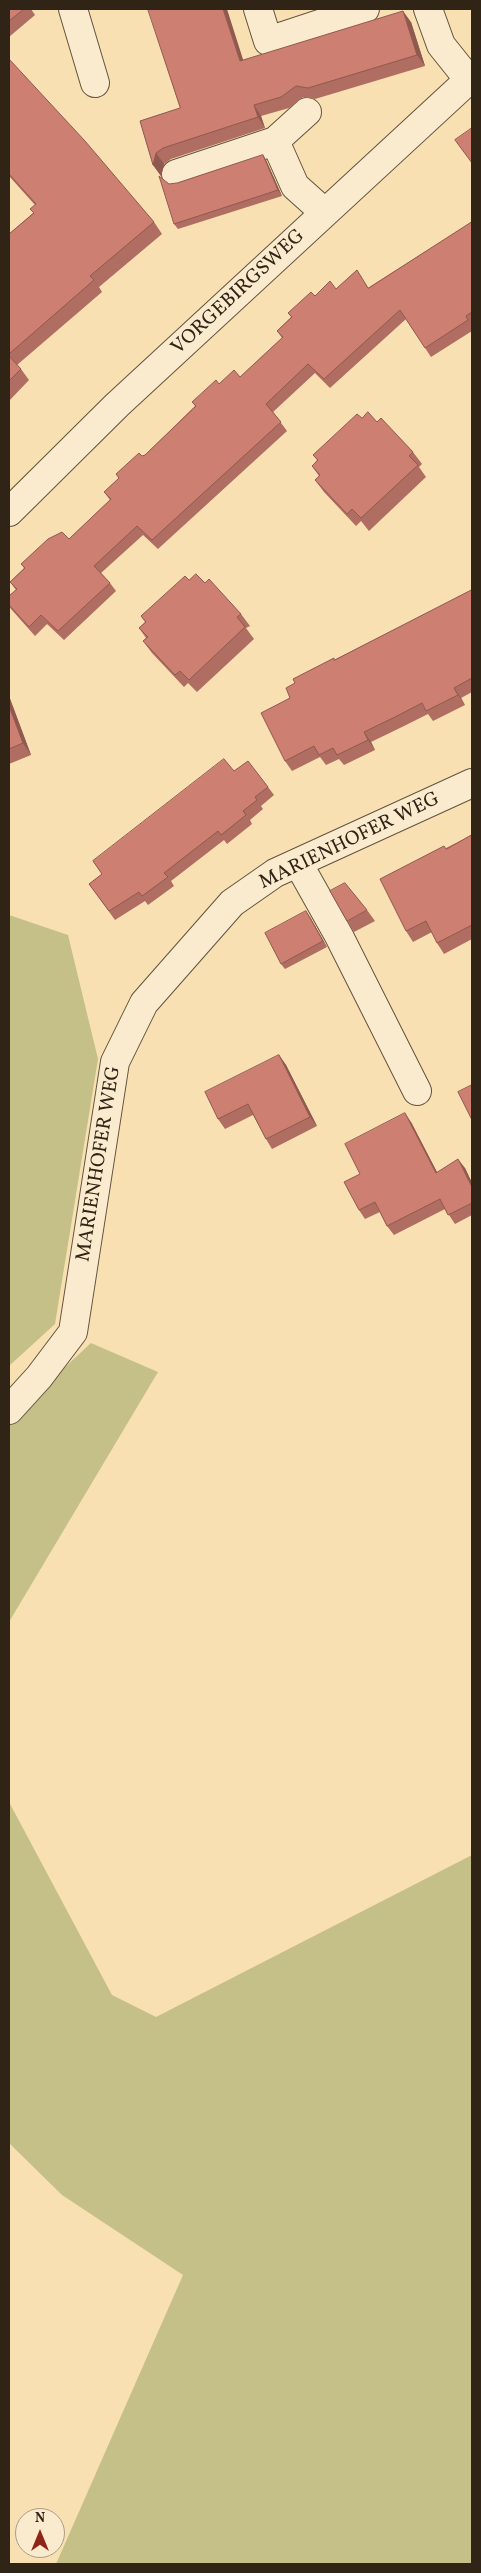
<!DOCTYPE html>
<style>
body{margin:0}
#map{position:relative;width:481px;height:2573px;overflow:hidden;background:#f8e0b3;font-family:Vollkorn,serif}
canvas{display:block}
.frame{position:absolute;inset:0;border:10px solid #302417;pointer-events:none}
.north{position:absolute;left:15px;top:2508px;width:50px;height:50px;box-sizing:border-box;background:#faebce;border:1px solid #a99b85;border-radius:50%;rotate:0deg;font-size:14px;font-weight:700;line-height:20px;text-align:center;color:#302417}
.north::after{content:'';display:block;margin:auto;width:18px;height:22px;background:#8f2418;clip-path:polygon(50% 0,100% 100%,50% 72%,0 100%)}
</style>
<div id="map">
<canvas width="481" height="2573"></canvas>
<div class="frame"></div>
<div class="north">N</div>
</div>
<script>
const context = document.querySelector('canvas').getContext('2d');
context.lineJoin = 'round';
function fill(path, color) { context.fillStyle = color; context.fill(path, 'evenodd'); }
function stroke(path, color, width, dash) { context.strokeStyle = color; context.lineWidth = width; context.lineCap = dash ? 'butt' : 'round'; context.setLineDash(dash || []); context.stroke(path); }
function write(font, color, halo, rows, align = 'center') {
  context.font = font + ' Vollkorn,serif'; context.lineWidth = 5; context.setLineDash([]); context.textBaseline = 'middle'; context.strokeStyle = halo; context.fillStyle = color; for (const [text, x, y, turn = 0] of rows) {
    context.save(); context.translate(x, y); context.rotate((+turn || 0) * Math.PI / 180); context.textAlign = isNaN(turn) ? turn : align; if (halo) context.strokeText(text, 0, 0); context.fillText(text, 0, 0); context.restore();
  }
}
fill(new Path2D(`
 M 9,915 L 68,935 L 98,1059 L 55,1324 L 9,1366 Z
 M 91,1343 L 158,1372 L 9,1622 L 9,1419 Z
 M 9,1802 L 112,1995 L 156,2017 L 472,1855 L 472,2564 L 56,2564 L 183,2275 L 62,2195 L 9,2143 Z`), '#c5c087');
const minor = new Path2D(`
 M 73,9 L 95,83
 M 258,9 L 268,41 L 365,9
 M 428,9 L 441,45 L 469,80
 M 275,141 L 295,186 L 324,212
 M 176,174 L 275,141 L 307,112
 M 9,512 L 117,405 L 472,77
 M 298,863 L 339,936 L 417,1091
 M 9,1410 L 39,1377 L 73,1332 L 115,1062 L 144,1003 L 232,903 L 275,873 L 472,783`);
stroke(minor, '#62533e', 30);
stroke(minor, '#faebce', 28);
fill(new Path2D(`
 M 9,9 L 31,9 L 35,15 L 9,37 Z
 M 411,22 L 425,66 L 315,99 L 303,97 L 289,108 L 261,116 L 265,128 L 171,159 L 164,164 L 161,176 L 153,165 L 140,121 L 180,108 L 244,60 Z
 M 9,61 L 154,222 L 162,234 L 99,287 L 102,292 L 17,365 L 21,369 L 29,380 L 9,401 L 9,234 L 33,213 L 35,205 L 9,176 Z
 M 263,155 L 266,160 L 282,196 L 178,229 L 174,224 L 177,183 Z
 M 472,222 L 472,331 L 431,357 L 406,319 L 330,388 L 315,373 L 273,412 L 287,431 L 158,549 L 143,535 L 101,573 L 110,583 L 116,591 L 64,640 L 47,624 L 35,636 L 11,609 L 9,606 L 9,596 L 16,590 L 10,582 L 24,568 L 21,564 L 69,539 L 110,500 L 104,492 L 119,478 L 116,474 L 145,455 L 195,406 L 192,402 L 219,384 L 240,377 L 282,338 L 277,331 L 291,317 L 288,313 L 315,296 L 336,289 L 357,270 L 368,288 Z
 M 362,418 L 377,422 L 413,452 L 422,464 L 419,467 L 426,477 L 369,531 L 361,521 L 356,526 L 324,492 L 315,480 L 319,476 L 312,466 L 317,460 L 313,455 Z
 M 189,580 L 205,583 L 241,614 L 250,626 L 246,628 L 254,639 L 197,692 L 188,683 L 184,687 L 152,653 L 143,641 L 146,638 L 139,628 L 145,622 L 141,616 Z
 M 472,590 L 472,692 L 461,698 L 465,705 L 433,721 L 428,714 L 402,727 L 371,742 L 375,750 L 344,765 L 339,759 L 326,765 L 320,757 L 292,771 L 285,761 L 290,698 L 295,683 L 335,660 Z
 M 9,696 L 31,755 L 9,764 Z
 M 234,771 L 268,787 L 274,795 L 261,806 L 263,809 L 250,820 L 252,824 L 227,844 L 224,840 L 171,881 L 174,886 L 148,905 L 145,901 L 115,920 L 89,884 L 102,874 L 93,861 Z
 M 472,835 L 472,939 L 444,954 L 437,943 L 432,932 L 413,942 L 406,931 L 446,848 Z
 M 367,910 L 375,921 L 354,932 L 347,921 Z
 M 310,917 L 327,947 L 285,969 L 281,964 Z
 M 279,1055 L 286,1065 L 317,1126 L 272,1149 L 266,1139 L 253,1115 L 225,1129 L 218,1119 Z
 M 411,1122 L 437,1172 L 465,1168 L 472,1183 L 472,1215 L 455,1224 L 445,1209 L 394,1235 L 387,1226 L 380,1212 L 365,1219 L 359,1210 L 360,1174 Z`), '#b06d61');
fill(new Path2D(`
 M 223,9 L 227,9 L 247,72 L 240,61 Z
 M 403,11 L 411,22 L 425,66 L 417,55 Z
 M 254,105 L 261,116 L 265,128 L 258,117 Z
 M 156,153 L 164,164 L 161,176 L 153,165 Z
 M 263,155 L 266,160 L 282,196 L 278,190 Z
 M 454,688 L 461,698 L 465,705 L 458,695 Z
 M 9,696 L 31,755 L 23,743 L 9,706 Z
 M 364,732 L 371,742 L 375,750 L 368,740 Z
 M 306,911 L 310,917 L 327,947 L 323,941 Z
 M 279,1055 L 286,1065 L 317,1126 L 310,1117 Z
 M 405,1113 L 411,1122 L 442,1182 L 436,1173 Z
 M 458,1159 L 465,1168 L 472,1183 L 472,1187 Z`), '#90594f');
const building = new Path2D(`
 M 9,9 L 24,9 L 9,21 Z
 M 148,9 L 223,9 L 240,61 L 403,11 L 417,55 L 308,88 L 296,86 L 281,97 L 254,105 L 258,117 L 163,148 L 156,153 L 153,165 L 140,121 L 180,108 Z
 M 10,60 L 85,141 L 154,222 L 90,276 L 94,280 L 9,354 L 9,234 L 34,213 L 30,209 L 36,204 L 9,174 L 9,61 Z
 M 472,128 L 472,163 L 455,140 Z
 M 263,155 L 278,190 L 174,224 L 159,176 L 169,184 L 177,183 Z
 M 472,222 L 472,312 L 466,316 L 468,320 L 425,348 L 400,310 L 324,379 L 308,364 L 266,404 L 281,422 L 152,540 L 137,526 L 94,566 L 110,583 L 58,631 L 41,615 L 29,627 L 9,605 L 9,596 L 17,589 L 10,582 L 25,568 L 21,564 L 48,539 L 62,532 L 69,539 L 111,499 L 104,492 L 119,478 L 116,474 L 139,453 L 142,456 L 145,455 L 196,406 L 192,402 L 216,380 L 219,384 L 234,370 L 240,377 L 283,337 L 277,331 L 292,317 L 288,313 L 311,292 L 315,296 L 330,281 L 336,289 L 357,270 L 368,288 Z
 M 9,356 L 21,369 L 9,381 Z
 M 368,412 L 377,422 L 381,418 L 413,452 L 409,456 L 418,465 L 361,518 L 352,509 L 347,514 L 315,480 L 320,475 L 312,466 L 318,460 L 313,455 L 357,414 L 362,418 Z
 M 196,574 L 205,583 L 209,579 L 241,614 L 237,617 L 245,627 L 189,680 L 180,671 L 175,675 L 143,641 L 148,637 L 139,628 L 146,622 L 141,616 L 185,576 L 189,580 Z
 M 472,590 L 472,678 L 454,688 L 458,695 L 426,711 L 422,703 L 395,717 L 364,732 L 368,740 L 337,755 L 333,748 L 319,755 L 314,746 L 285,761 L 261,713 L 290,698 L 286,688 L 295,683 L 293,679 L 334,658 L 334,660 Z
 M 9,706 L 23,743 L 9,749 Z
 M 224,759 L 234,771 L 248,761 L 268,787 L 255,797 L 257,800 L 243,811 L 246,815 L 221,835 L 218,831 L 164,873 L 168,877 L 142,896 L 139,892 L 109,911 L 89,884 L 102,874 L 93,861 Z
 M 472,835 L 472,925 L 437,943 L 426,921 L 406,931 L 380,879 L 444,846 L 446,849 Z
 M 345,883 L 367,910 L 347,921 L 330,891 Z
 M 306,911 L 323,941 L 281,964 L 265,933 Z
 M 279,1055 L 310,1117 L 266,1139 L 248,1104 L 218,1119 L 205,1092 Z
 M 472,1085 L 472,1120 L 458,1092 Z
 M 405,1113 L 436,1173 L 458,1159 L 472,1187 L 472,1203 L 448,1215 L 440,1199 L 387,1226 L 375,1202 L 359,1210 L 344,1182 L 360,1174 L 345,1144 Z`);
fill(building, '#cd7f71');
stroke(building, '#90594f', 1);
write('20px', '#302417', '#faebce', [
 ["VORGEBIRGSWEG",239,293,-43],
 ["MARIENHOFER WEG",350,842,-26],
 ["MARIENHOFER WEG",100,1164,-81]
]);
</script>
